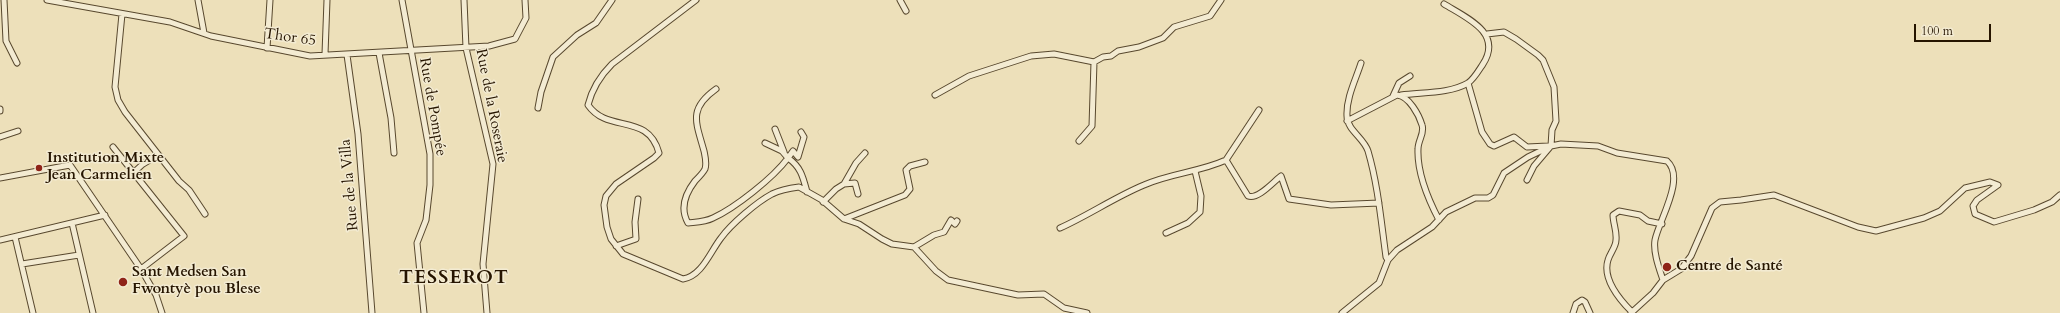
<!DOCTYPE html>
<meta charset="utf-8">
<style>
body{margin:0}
#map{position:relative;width:2060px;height:313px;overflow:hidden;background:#ede0ba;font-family:Cardo,serif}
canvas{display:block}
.scale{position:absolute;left:1914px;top:24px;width:77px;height:18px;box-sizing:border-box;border:2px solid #261500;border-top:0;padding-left:5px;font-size:12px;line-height:14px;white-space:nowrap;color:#261500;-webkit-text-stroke:3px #f3ebd2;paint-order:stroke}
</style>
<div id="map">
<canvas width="2060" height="313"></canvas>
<div class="scale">100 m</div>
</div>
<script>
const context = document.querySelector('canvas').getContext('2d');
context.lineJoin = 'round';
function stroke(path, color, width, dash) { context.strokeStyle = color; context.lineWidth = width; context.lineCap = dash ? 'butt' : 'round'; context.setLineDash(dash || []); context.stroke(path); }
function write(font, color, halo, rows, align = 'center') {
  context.font = font + ' Cardo,serif'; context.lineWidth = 3; context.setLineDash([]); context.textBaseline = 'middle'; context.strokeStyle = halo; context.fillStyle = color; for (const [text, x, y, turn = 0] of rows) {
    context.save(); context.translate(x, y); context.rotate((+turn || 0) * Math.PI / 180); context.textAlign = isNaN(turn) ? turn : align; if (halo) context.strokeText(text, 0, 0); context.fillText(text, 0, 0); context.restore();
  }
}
const street = new Path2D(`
 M 4,0 L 6,41 L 17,63
 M 47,0 L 170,22 L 211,36 L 310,56 L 489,46 L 515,39 L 526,18 L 525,0
 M 198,0 L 204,33
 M 402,0 L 430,154 L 430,185 L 426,220 L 417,243 L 424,313
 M 464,0 L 466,48 L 493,164 L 483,264 L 487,313
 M 696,0 L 612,64 C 600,76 592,89 588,105 C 608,134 648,112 659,153 L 654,158 L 616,184 L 606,196 L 604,205 L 607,227 L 611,239 L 623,254 L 683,279 C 702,276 710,252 721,238 C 731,224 757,202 772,194 C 780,190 791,188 799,187 L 822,200 L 844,219 L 859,224 L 882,239 L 892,244 L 914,247 L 936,271 L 948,280 L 1018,295 L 1044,294 L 1064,308 L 1087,313
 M 900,0 L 906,11
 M 122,14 L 115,87 L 118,100 L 125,112 L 179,181 L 189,190 L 205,214
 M 1487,34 L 1504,32 L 1516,39 L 1538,55 L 1543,60 L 1554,87 L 1556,121 L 1552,130 L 1551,146 L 1534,166 L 1527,180
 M 267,48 L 270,0
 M 379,53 L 391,118 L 394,153
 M 325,54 L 327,0
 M 347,55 L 358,134 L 372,313
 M 1361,63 C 1356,79 1346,98 1347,116 C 1347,130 1364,138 1368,151 C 1378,185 1381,221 1386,257 L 1388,260
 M 1468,83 L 1482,132 L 1490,144 L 1494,146 L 1514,137 L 1527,147 L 1548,146
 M 716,89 C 688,109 696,122 704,151 C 705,156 707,163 705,169 C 703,173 698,178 695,181 C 685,194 680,209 688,223 C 697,222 705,222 713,218 C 735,208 773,178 788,158 C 801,167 803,177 807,192
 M 935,95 L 969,76 L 1031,56 L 1054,54 L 1094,62 L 1103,57 L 1111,56 L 1118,51 L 1139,47 L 1163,38 L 1174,27 L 1210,16 L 1221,0
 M 1401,95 C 1422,92 1449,94 1468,83 C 1474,79 1479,70 1483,64 C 1503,33 1467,18 1444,4
 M 1393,96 L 1399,83 L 1410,76
 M 538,108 L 541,92 L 553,57 L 577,35 L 596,23 L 612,0
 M 0,109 L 0,111
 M 1347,121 L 1397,95 C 1409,96 1419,115 1422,125 C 1425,133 1418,140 1418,149 C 1417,173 1428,199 1439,220
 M 775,129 L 784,152
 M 0,137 L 18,131
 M 1079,141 L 1092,126 L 1094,62
 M 765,143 L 782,151 L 788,158 L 793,151 L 798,157 L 804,137 L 801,132
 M 113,147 L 184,236 L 141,269
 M 1226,160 L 1259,110
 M 133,173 L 143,164 L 158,155
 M 0,178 L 70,165 L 141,269 L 156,295 L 162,313
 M 844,184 L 855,183 L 858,194
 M 823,202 L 836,189 L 844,184 L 856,163 L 865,153
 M 844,219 L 905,195 L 910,189 L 906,170 L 910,166 L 925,162
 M 72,223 L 93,313
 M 1060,228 C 1089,215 1115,197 1144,185 C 1171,173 1200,172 1226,160 L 1248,196 C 1258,200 1273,182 1281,176 L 1289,199 L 1331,205 L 1379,203
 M 1166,233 L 1188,223 L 1200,212 L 1201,196 L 1195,171
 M 15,237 L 33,313
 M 0,240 L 105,215
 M 616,246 L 636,239 L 635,222 L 638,199
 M 914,247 L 934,235 L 944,232 L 951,220 L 955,224 L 957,221
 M 22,264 L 79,255
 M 1632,312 C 1620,300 1602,279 1608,260 C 1610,253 1616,247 1616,240 C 1617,231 1613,223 1613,215 L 1619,211 L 1640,215 L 1648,221 L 1662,224
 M 1342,313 L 1379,283 L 1388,260 L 1397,250 L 1432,227 L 1446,212 L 1475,198 L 1488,198 L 1493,195 L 1504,173 L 1528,157 L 1551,146 L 1561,144 L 1598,146 L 1617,153 L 1667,161 C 1686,178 1659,220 1655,240 C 1653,252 1659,268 1663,280 L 1681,269 L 1691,256 L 1712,208 L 1720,202 L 1741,200 L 1774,195 L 1858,227 L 1876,231 L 1924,218 L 1940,211 L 1965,188 L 1990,182 L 1998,185 L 1977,200 L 1973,206 L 1975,214 L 1994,222 L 2034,210 L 2052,202 L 2060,195
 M 1573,313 L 1576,304 L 1582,300 L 1585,302 L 1590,313
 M 1631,313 L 1653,293 L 1663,280`);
stroke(street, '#58482e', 7);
stroke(street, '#f3ebd2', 5);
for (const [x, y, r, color] of [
 [39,168,4,"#8f2418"],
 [1667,267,5,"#8f2418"],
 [123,282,5,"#8f2418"]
]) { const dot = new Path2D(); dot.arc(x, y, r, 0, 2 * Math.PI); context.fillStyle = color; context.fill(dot); stroke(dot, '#f3ebd2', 1.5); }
write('15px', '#261500', '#f3ebd2', [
 ["Thor 65",290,38,8],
 ["Rue de la Roseraie",491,106,79],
 ["Rue de Pompée",432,107,80],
 ["Rue de la Villa",350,185,-95]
]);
write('bold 15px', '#261500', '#f3ebd2', [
 ["Institution Mixte",47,159],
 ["Jean Carmelien",47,176],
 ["Centre de Santé",1676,267],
 ["Sant Medsen San",132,273],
 ["Fwontyè pou Blese",132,290]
], 'left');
context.letterSpacing = '1px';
write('bold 19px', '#261500', '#f3ebd2', [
 ["TESSEROT",454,279]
]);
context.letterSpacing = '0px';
</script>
